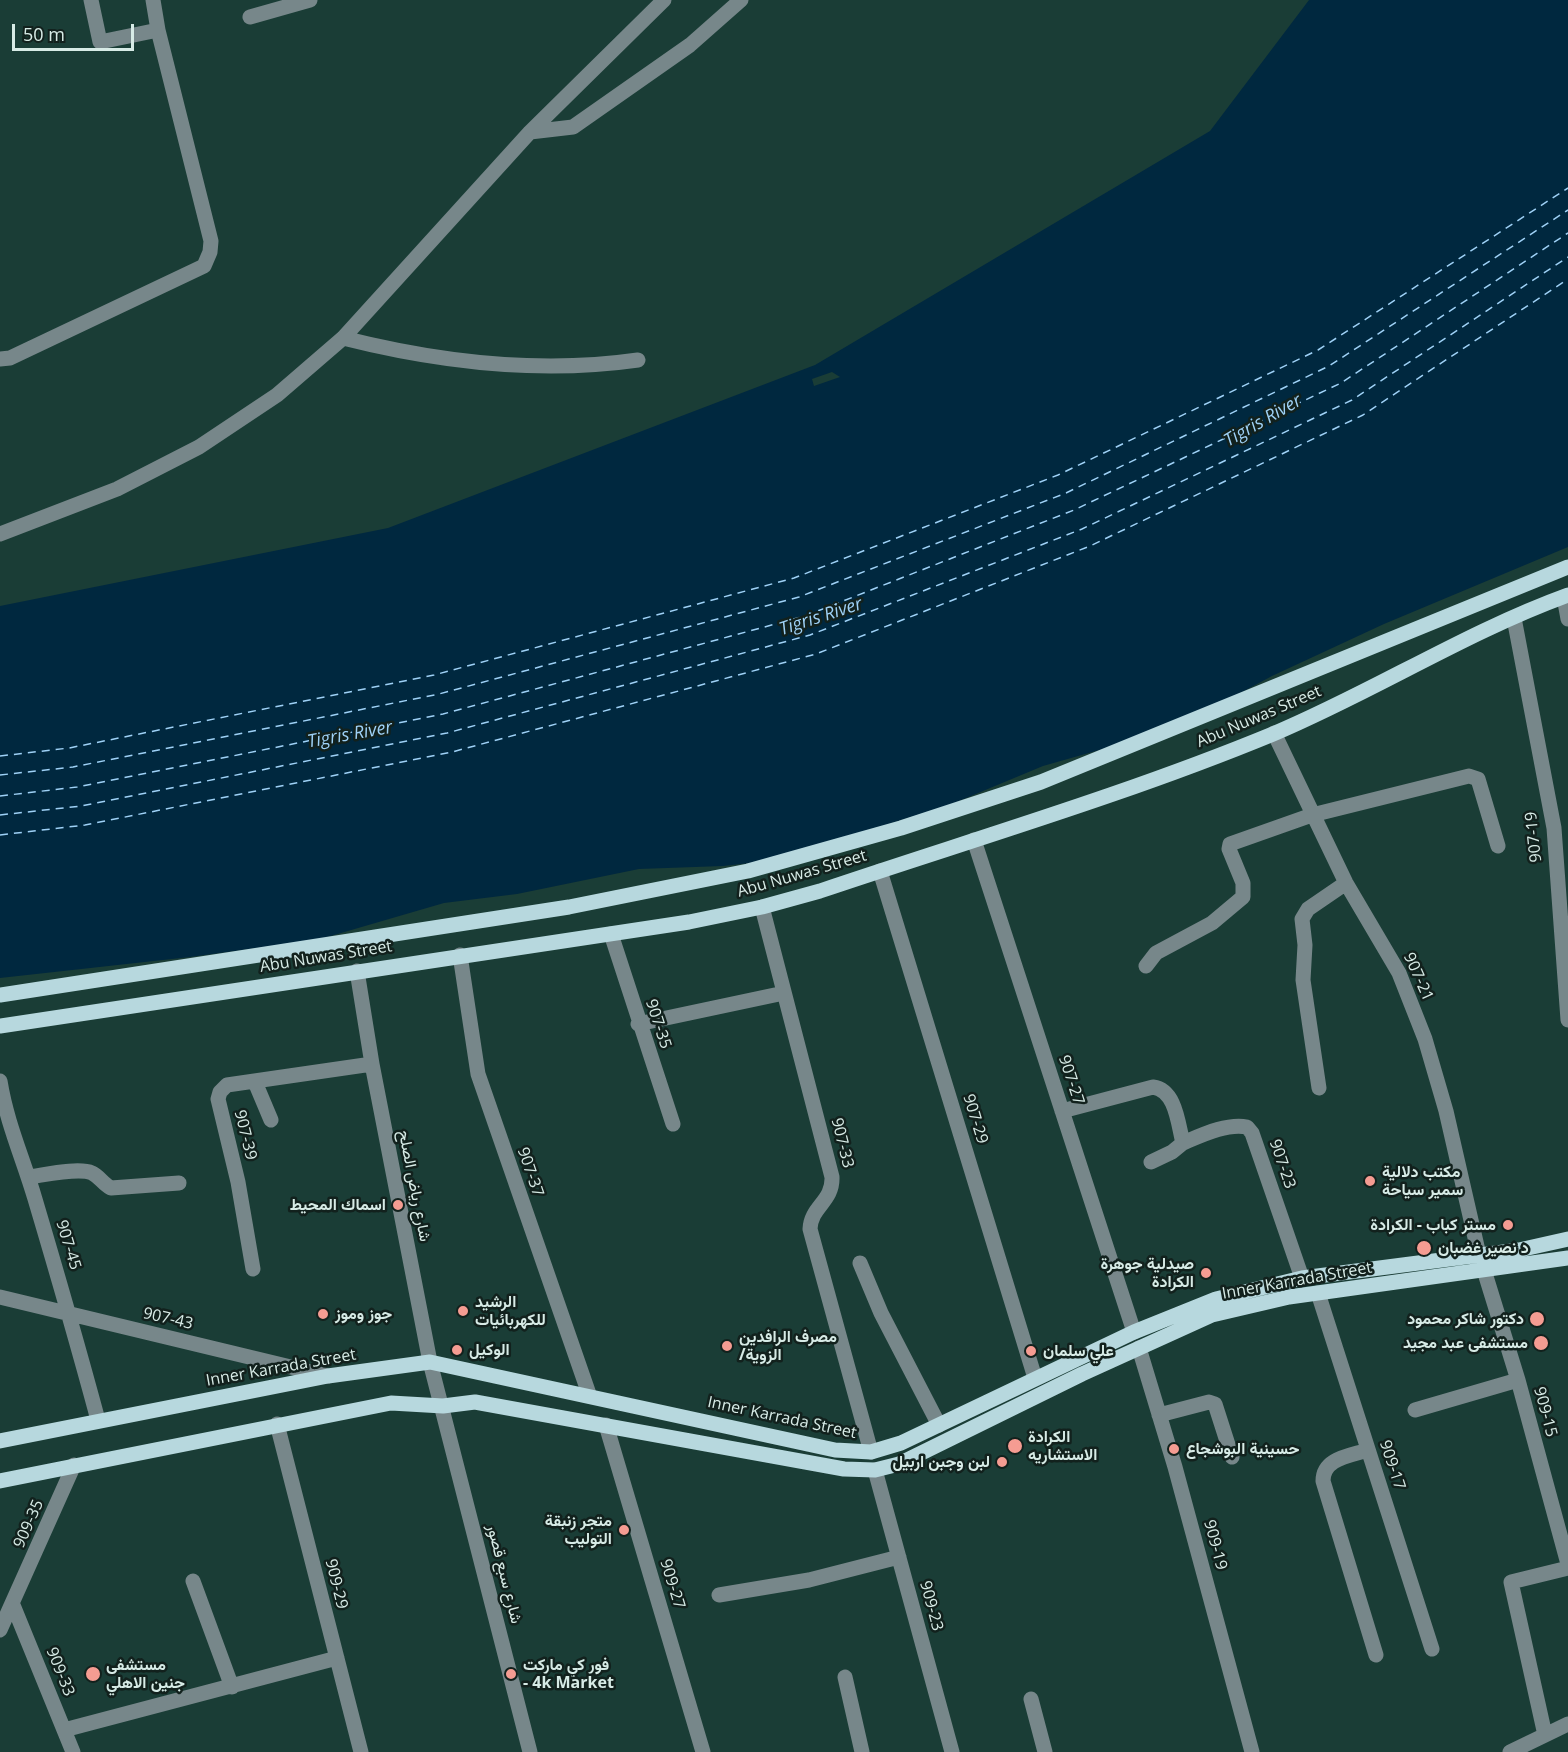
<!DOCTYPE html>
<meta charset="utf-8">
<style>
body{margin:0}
#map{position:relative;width:1568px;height:1752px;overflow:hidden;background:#1a3d36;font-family:"Open Sans",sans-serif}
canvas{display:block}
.scale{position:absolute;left:12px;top:24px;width:122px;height:27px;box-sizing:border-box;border:3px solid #d7ebe6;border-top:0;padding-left:8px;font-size:18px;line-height:21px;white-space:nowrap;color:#d7ebe6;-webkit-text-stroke:4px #12211d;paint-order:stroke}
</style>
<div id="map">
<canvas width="1568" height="1752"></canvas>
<div class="scale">50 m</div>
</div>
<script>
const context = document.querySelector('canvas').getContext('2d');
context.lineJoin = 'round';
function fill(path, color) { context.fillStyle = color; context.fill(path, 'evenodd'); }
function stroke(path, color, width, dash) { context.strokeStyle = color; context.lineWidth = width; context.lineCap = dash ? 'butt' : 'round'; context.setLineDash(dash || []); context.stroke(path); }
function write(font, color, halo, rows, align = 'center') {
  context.font = font + ' "Open Sans",Vazirmatn,sans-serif'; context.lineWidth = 5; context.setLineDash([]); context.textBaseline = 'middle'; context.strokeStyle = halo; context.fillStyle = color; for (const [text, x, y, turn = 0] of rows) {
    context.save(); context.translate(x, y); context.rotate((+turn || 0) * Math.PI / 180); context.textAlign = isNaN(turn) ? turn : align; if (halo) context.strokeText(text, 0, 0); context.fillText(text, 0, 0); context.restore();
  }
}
fill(new Path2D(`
 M 1309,0 L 1568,0 L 1568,547 L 1384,624 L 1272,676 L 1216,706 L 1117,745 L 1043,766 L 947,806 L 768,861 L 723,866 L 639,869 L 517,894 L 444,903 L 317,940 L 190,957 L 0,978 L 0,606 L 388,528 L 815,365 L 1210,131 Z`), '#00283f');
fill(new Path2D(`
 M 832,372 L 840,377 L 814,386 L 812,379 Z`), '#1a3d36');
stroke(new Path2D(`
 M 0,756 L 69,748 L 434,675 L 794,578 L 1058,475 L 1318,350 L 1568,188
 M 0,775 L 73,767 L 439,694 L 799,597 L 1066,493 L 1329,366 L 1568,210
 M 0,796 L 77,787 L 443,714 L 805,616 L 1074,510 L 1341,383 L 1568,233
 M 0,815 L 81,806 L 447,733 L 810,635 L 1082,529 L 1352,400 L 1568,257
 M 0,835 L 85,825 L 452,752 L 816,654 L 1090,546 L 1363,415 L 1568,279`), '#9ed1f6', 1.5, [8, 6]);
stroke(new Path2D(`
 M 91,0 L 100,42 L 158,30
 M 250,17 L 310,0
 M 530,132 L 573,127 L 690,45 L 741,0
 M 343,338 C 438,362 540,374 638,360
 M 0,359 L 10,358 L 204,266 L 210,252 L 211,241 L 158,30 L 153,0
 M 0,534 L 117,489 L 199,447 L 277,395 L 343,338 L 530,132 L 664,0
 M 1564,597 L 1568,619
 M 1514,618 L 1554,828 L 1568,1020
 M 1274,733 L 1346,883 L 1399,973 L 1425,1039 L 1446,1111 L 1479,1255
 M 974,840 L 1134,1332
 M 880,871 L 1035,1378
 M 762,907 L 832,1177 C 833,1202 811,1206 810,1229 L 871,1452
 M 611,934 L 673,1124
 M 460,955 L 478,1074 L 589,1394
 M 1146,966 L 1156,953 L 1212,923 L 1243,897 L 1243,883 L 1229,849 L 1230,844 L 1312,815 L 1469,776 L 1478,779 L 1498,846
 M 357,971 L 372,1064 L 430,1362 L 530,1752
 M 638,1024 L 784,993
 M 0,1081 C 7,1124 23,1158 35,1199 C 57,1273 78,1346 98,1420
 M 255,1082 L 271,1120
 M 1319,1088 L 1303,980 L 1305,945 L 1302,919 L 1308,909 L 1346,883
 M 1062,1111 L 1153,1087 C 1176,1090 1178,1124 1183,1143 L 1172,1152 L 1151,1162
 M 1183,1143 C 1202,1135 1227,1123 1247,1127 L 1252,1133 L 1302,1278
 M 28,1177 C 44,1175 79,1167 92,1173 C 100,1177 103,1184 111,1188 L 179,1183
 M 860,1263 L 881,1313 L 939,1425
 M 253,1269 L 238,1182 L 218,1099 L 220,1092 L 227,1085 L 372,1064
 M 1484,1270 L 1518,1380 L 1568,1564
 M 1318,1293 L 1432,1649
 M 0,1297 L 328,1376
 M 1139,1348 L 1175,1467 L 1252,1752
 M 1415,1410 L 1518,1380
 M 1159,1415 L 1209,1402 L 1215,1404 L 1232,1457
 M 277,1424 L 361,1752
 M 606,1425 L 703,1752
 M 1368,1450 C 1350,1456 1323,1458 1323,1481 L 1376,1655
 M 875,1470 L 952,1752
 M 193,1581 L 232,1687
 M 719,1595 L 809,1580 L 899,1557
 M 13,1605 L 73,1752
 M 0,1630 L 74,1465
 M 845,1677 L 862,1752
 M 1031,1699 L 1045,1752
 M 64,1730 L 337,1658
 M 1545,1735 L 1511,1582 L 1568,1568
 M 1510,1752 L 1568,1724`), '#77878a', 15);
stroke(new Path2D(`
 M 0,995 L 569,907 L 748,871 L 901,828 L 1041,782 L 1568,567
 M 0,1026 L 689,922 L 762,907 L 820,891 C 971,840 1125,795 1273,734 C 1373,692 1466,632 1568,595
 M 0,1441 L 328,1376 L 430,1362 L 835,1450 L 871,1452 L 901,1443 L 1134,1332 L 1216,1299 L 1302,1278 L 1519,1250 L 1568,1239
 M 0,1481 L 391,1403 L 443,1406 L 475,1402 L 844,1469 L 875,1470 L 899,1464 L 1082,1374 L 1212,1315 L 1289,1297 L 1568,1258`), '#b7d8de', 15);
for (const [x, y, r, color] of [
 [1370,1181,6,"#f59c92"],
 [398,1205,6,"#f59c92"],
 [1508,1225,6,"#f59c92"],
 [1424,1248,8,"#f59c92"],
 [1206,1273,6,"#f59c92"],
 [463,1311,6,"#f59c92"],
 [323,1314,6,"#f59c92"],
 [1537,1319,8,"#f59c92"],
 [1541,1343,8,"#f59c92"],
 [727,1346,6,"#f59c92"],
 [457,1350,6,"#f59c92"],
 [1031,1351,6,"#f59c92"],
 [1015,1446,8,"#f59c92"],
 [1174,1449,6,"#f59c92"],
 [1002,1462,6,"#f59c92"],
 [624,1530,6,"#f59c92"],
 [93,1674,8,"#f59c92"],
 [511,1674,6,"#f59c92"]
]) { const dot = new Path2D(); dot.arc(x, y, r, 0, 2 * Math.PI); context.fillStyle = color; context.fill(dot); stroke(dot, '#12211d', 2); }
write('16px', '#d7ebe6', '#12211d', [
 ["Abu Nuwas Street",1259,717,-23],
 ["907-19",1534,837,-96],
 ["Abu Nuwas Street",802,874,-16],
 ["Abu Nuwas Street",326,957,-9],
 ["907-21",1418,977,66],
 ["907-35",658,1024,72],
 ["907-27",1071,1080,72],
 ["907-29",975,1119,73],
 ["907-39",245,1135,76],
 ["907-33",842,1143,76],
 ["907-23",1282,1164,71],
 ["907-37",530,1172,71],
 ["شارع رياض الصلح",414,1186,79],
 ["907-45",68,1245,73],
 ["Inner Karrada Street",1297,1281,-10],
 ["907-43",168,1319,13],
 ["Inner Karrada Street",281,1368,-10],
 ["909-15",1545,1412,75],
 ["Inner Karrada Street",782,1418,12],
 ["909-17",1392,1465,72],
 ["909-35",29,1524,-66],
 ["909-19",1215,1545,75],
 ["شارع سبع قصور",504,1574,76],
 ["909-29",336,1584,76],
 ["909-27",672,1584,73],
 ["909-23",931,1606,75],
 ["909-33",60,1672,68]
]);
write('bold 16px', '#d7ebe6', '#12211d', [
 ["مكتب دلالية",1382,1172],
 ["سمير سياحة",1382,1190],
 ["اسماك المحيط",386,1205,"right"],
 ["مستر كباب - الكرادة",1496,1225,"right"],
 ["د نصير غضبان",1438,1248],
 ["صيدلية جوهرة",1194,1264,"right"],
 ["الكرادة",1194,1282,"right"],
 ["الرشيد",475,1302],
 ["للكهربائيات",475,1320],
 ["جوز وموز",335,1314],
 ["دكتور شاكر محمود",1524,1319,"right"],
 ["مصرف الرافدين",739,1337],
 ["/الزوية",739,1355],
 ["مستشفى عبد مجيد",1528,1343,"right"],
 ["الوكيل",469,1350],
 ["علي سلمان",1043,1351],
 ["الكرادة",1028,1437],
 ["الاستشاريه",1028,1455],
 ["حسينية البوشجاع",1186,1449],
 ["لبن وجبن اربيل",990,1462,"right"],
 ["متجر زنبقة",612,1521,"right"],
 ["التوليب",612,1539,"right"],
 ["مستشفى",106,1665],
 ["جنين الاهلي",106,1683],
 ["فور كي ماركت",523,1665],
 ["- 4k Market",523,1683]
], 'left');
write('italic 18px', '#9ed1f6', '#12211d', [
 ["Tigris River",1263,421,-30],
 ["Tigris River",821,617,-18],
 ["Tigris River",350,735,-10]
]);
</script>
